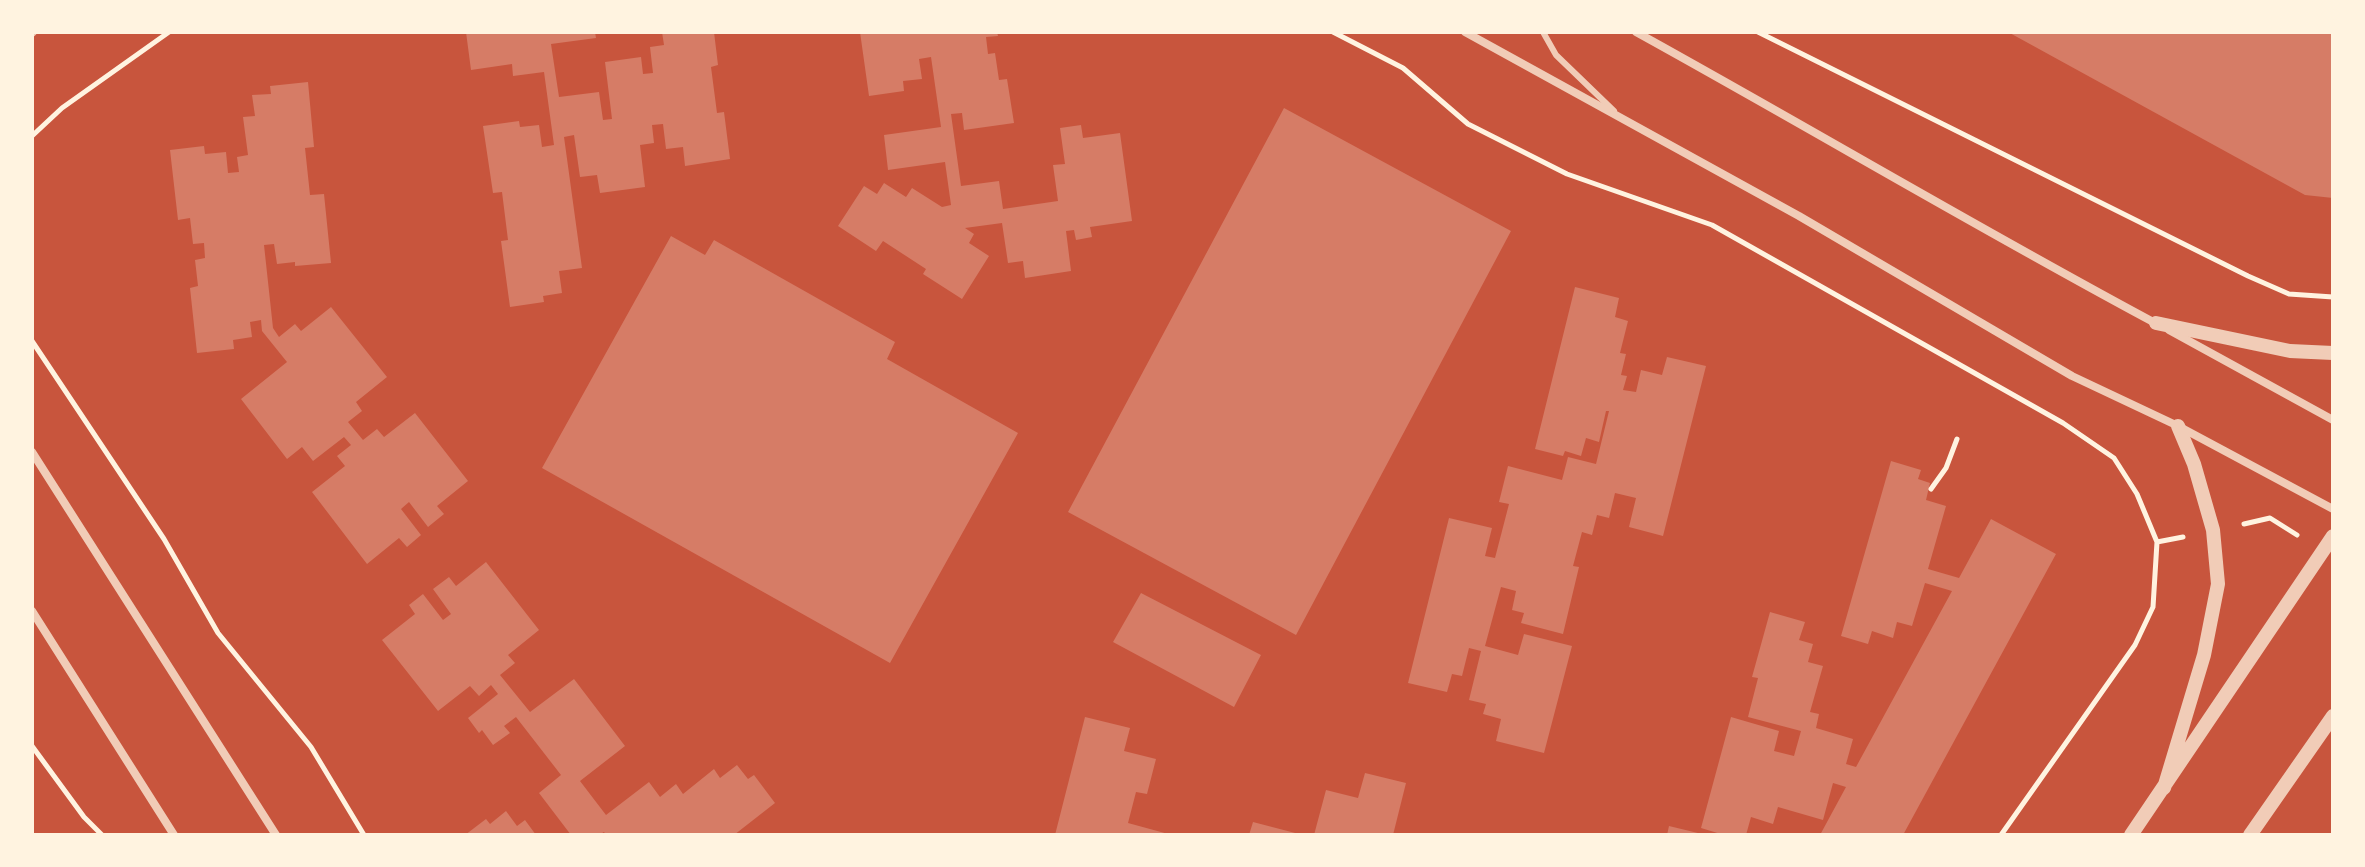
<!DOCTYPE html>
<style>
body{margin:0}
#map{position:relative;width:2365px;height:867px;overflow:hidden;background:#c8553d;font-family:Commissioner,sans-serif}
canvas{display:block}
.frame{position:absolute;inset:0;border:34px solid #fff3e0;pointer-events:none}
</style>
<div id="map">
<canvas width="2365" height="867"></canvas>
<div class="frame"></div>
</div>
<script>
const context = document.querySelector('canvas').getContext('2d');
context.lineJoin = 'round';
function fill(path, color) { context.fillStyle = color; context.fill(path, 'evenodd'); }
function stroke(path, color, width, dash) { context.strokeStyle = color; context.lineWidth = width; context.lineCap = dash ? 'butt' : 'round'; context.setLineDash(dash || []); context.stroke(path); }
fill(new Path2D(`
 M 466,32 L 595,32 L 596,38 L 551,44 L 559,97 L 599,92 L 603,120 L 612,119 L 605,62 L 641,57 L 643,74 L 653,73 L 650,47 L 664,45 L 662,32 L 714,32 L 718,65 L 711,67 L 717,113 L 724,112 L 730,159 L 685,166 L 683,147 L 666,149 L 663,124 L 652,125 L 654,143 L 640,145 L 645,187 L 600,193 L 597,175 L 580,177 L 574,135 L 564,137 L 582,268 L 559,271 L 562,293 L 543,296 L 544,302 L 510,307 L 501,241 L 508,240 L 502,192 L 493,193 L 483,126 L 519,121 L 520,127 L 539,125 L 542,147 L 554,145 L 544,72 L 513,76 L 512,64 L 471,70 Z
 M 860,32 L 997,32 L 998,36 L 986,37 L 988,54 L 995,53 L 999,80 L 1007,79 L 1014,123 L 964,130 L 962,113 L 951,114 L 961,186 L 999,181 L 1003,209 L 1058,201 L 1053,165 L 1065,164 L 1060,128 L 1081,125 L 1083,138 L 1120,133 L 1132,221 L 1090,227 L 1092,237 L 1076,240 L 1074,230 L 1066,231 L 1071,271 L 1025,278 L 1023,261 L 1008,263 L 1002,223 L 965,228 L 974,234 L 969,243 L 989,256 L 962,299 L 923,274 L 926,269 L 883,241 L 876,251 L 838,226 L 864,186 L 877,194 L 884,183 L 906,197 L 912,188 L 942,207 L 951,205 L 945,162 L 888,170 L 884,135 L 941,127 L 931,57 L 919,59 L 922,79 L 903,81 L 904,91 L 869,96 Z
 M 2008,32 L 2333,32 L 2333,198 L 2305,195 Z
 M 308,82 L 314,147 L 305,148 L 310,195 L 324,194 L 331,263 L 295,266 L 295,262 L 277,264 L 274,244 L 264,245 L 273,328 L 279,337 L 295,324 L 301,331 L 331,307 L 387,377 L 356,402 L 362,411 L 348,422 L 363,440 L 377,429 L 384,437 L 415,413 L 468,481 L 437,506 L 444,514 L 428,527 L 409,502 L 401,509 L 421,535 L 407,547 L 399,538 L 367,564 L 312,492 L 345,466 L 337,456 L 351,445 L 344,437 L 313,461 L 302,447 L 287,459 L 241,399 L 287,362 L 262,331 L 261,320 L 250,322 L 252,337 L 233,340 L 234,349 L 197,353 L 190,288 L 198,286 L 195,260 L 205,258 L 204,243 L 193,244 L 190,218 L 178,220 L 170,150 L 204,146 L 205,154 L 226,152 L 228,173 L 239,172 L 237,157 L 248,155 L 243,117 L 255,116 L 252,95 L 271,94 L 270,86 Z
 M 1284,108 L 1511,231 L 1296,635 L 1068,512 Z
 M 671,236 L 705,255 L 714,240 L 895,342 L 887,359 L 1018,433 L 890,663 L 542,468 Z
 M 1575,287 L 1619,298 L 1615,317 L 1628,321 L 1620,353 L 1626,354 L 1621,375 L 1627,376 L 1623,390 L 1636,392 L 1641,370 L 1662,375 L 1667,357 L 1706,366 L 1663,536 L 1629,527 L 1636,498 L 1615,493 L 1609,518 L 1597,515 L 1592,535 L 1582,532 L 1573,566 L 1579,567 L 1563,634 L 1521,623 L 1524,613 L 1512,610 L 1516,591 L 1501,587 L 1485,646 L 1518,655 L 1524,634 L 1572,646 L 1544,753 L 1496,741 L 1501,719 L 1483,714 L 1486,704 L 1469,700 L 1481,651 L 1469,648 L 1462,676 L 1452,674 L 1447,692 L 1408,683 L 1449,518 L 1492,528 L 1485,556 L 1495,558 L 1509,504 L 1499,502 L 1508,466 L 1562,480 L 1568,457 L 1596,464 L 1609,411 L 1606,411 L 1599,442 L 1586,438 L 1581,456 L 1565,451 L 1563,456 L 1535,449 Z
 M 1891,461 L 1921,470 L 1918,479 L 1930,483 L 1926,500 L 1946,506 L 1928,569 L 1959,578 L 1991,519 L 2056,554 L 1903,835 L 1820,835 L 1846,787 L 1833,783 L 1823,820 L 1778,807 L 1773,824 L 1751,817 L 1746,835 L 1724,835 L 1701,828 L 1731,717 L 1779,731 L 1774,751 L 1794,756 L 1801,731 L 1748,717 L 1758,678 L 1752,677 L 1770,612 L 1805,622 L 1799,640 L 1813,644 L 1808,662 L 1823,666 L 1810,712 L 1819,714 L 1816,728 L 1853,739 L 1846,764 L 1856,767 L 1952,591 L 1925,583 L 1912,626 L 1897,622 L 1893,638 L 1872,631 L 1868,644 L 1841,636 Z
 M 486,562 L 539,630 L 508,655 L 515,663 L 500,675 L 530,712 L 574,679 L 625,746 L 580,781 L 606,815 L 649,782 L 660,797 L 676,784 L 683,794 L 714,769 L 720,778 L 737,765 L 748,779 L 754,775 L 775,803 L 734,835 L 606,835 L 604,832 L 599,835 L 571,835 L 539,793 L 561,775 L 516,717 L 504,726 L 510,733 L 493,745 L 482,730 L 479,733 L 468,718 L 498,694 L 491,685 L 479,696 L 470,686 L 438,711 L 382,640 L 415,614 L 409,605 L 423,594 L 443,620 L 451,614 L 433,589 L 449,577 L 456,586 Z
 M 1141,593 L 1261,655 L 1234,707 L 1113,642 Z
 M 1085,717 L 1130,728 L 1124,751 L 1156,759 L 1147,794 L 1136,792 L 1128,823 L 1172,835 L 1055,835 Z
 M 1365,773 L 1406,783 L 1393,835 L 1314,835 L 1326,790 L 1358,798 Z
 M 506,811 L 517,826 L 525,820 L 536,835 L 465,835 L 486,819 L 490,824 Z
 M 1253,822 L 1299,834 L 1299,835 L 1249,835 Z
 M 1669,826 L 1702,834 L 1702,835 L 1667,835 Z`), '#d67c66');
stroke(new Path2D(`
 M 1333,32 L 1403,68 L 1468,124 L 1567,174 L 1712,225 L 2063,423 L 2114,458 L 2137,494 L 2157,542 L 2153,607 L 2135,645 L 2001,835
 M 1758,32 L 2248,276 L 2289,294 L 2333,297
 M 32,136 L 62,108 L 169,32
 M 32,341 L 164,539 L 218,633 L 311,747 L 364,835
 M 1931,489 L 1946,468 L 1957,439
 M 2244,524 L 2270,518 L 2297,535
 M 2157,542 L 2183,537
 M 32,746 L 84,817 L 102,835`), '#fff3e0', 5);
stroke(new Path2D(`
 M 1543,32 L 1556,55 L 1614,111`), '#f1ccb7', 6);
stroke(new Path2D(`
 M 1465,32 L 1799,216 L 2072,376 L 2178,426 L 2333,509
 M 1636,32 C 1810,128 1981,230 2157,324
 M 32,33 L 33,32
 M 2169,330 L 2333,420
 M 32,452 L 276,835
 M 32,611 L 174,835`), '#f1ccb7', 8);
stroke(new Path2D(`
 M 2156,323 L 2290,351 L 2333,353
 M 2164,788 L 2204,655 L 2218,584 L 2213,530 L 2194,464 L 2178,426
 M 2131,835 L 2333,536
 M 2250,835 L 2333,716`), '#f1ccb7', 14);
</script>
